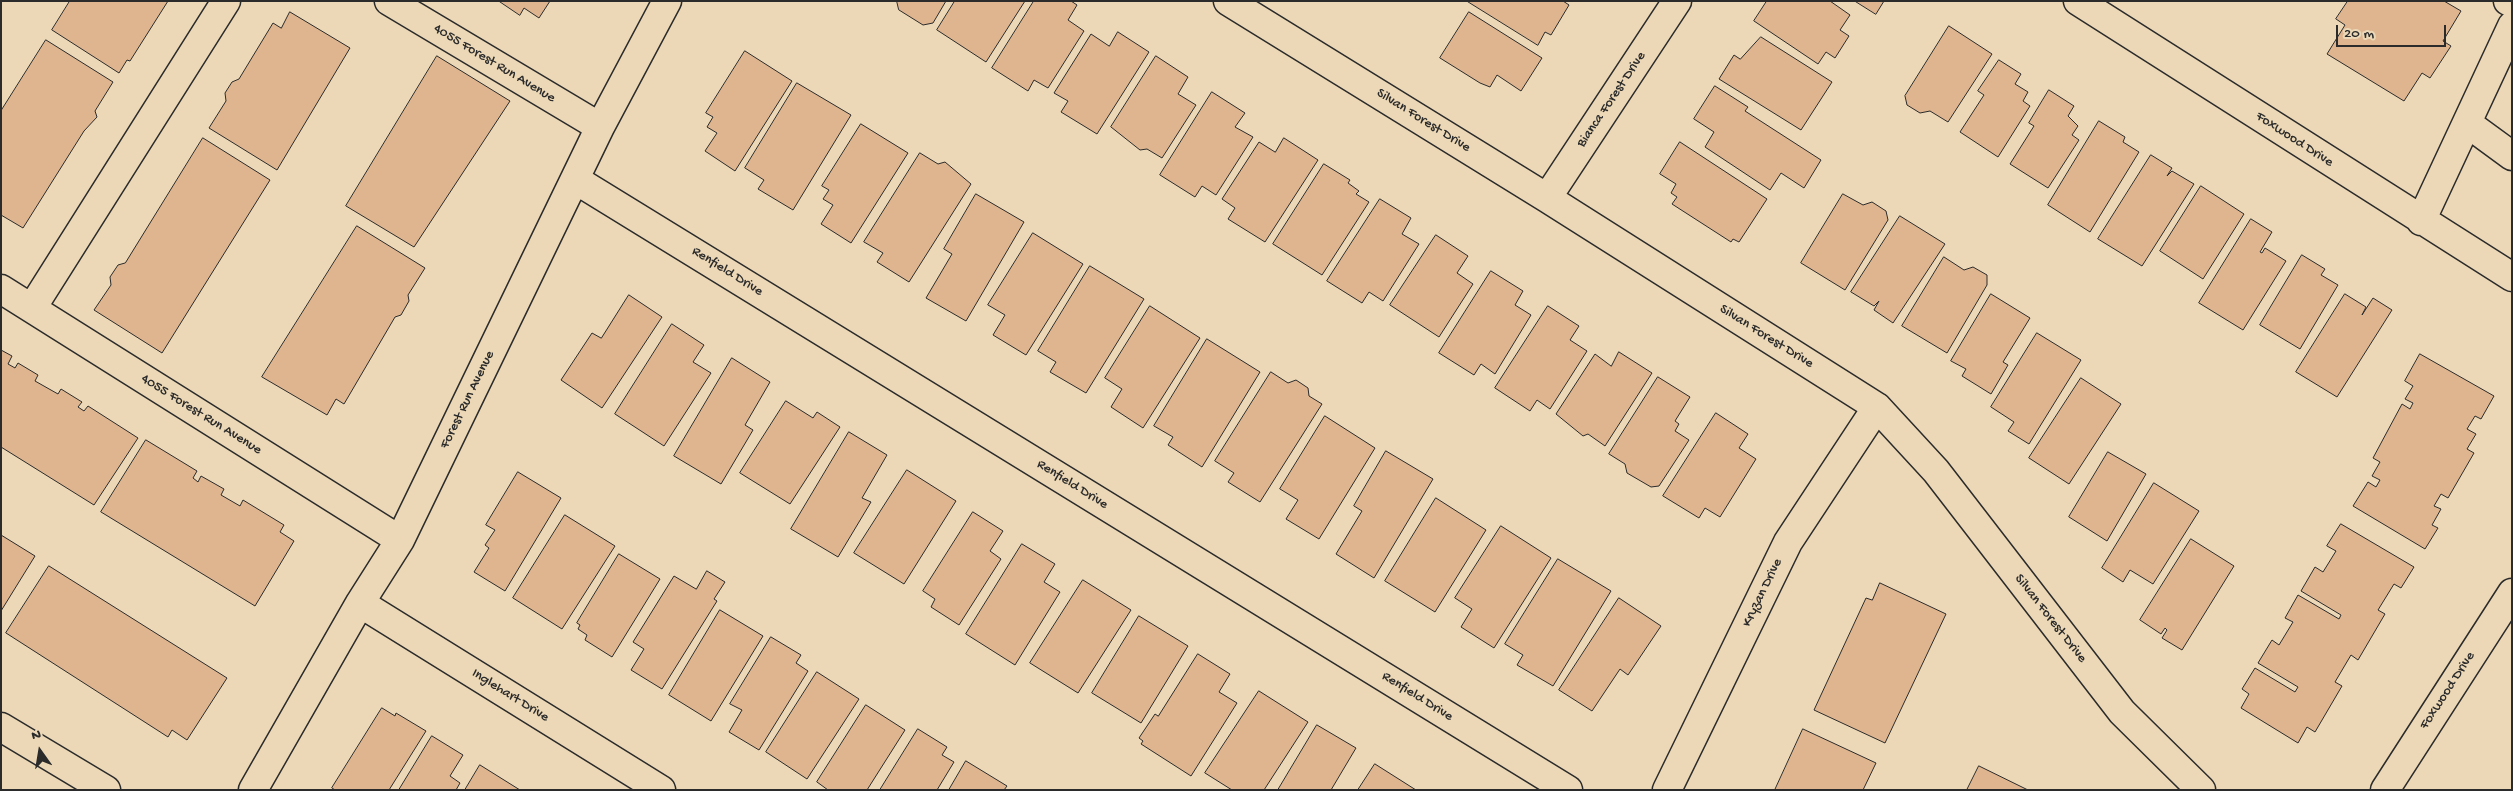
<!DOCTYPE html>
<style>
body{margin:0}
#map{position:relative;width:2513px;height:791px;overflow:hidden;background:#ecd8b6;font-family:"Gochi Hand",sans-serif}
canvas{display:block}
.frame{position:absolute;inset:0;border:2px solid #2b2b2b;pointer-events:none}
.north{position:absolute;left:15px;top:726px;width:50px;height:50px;-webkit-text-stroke:4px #ecd8b6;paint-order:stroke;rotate:347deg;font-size:14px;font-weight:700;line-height:20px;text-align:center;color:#2b2b2b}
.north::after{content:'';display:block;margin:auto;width:18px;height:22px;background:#2b2b2b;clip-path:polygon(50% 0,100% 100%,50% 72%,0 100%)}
.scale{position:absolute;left:2336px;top:25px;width:110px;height:22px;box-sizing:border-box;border:2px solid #2b2b2b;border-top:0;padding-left:6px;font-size:15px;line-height:18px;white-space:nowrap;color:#2b2b2b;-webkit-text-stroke:4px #ecd8b6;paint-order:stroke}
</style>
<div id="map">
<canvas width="2513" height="791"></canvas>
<div class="frame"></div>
<div class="north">N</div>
<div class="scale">20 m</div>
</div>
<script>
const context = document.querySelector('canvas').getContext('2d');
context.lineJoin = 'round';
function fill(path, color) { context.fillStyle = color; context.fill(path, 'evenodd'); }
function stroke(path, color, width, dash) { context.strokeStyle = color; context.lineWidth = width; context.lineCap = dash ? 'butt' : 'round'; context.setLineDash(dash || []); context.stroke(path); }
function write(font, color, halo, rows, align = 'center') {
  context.font = font + ' "Gochi Hand",sans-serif'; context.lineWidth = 4.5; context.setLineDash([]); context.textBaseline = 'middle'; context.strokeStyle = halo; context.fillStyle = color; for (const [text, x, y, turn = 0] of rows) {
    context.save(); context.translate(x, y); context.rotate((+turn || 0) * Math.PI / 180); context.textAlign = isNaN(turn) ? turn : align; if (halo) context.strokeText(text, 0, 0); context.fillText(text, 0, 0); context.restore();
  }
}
const building = new Path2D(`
 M 70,1 L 168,1 L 130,61 L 127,60 L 119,73 L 52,30 Z
 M 499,1 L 550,1 L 539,18 L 524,8 L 520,15 Z
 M 897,1 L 946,1 L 933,23 L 923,25 L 899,10 Z
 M 955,1 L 1025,1 L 986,62 L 937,30 Z
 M 1034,1 L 1071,1 L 1077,5 L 1068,20 L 1084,31 L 1048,88 L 1034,80 L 1028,91 L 992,68 Z
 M 1467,1 L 1563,1 L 1569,5 L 1551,35 L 1545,32 L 1538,45 Z
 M 1767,1 L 1830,1 L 1850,15 L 1840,30 L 1849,36 L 1835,58 L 1826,52 L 1818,64 L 1754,21 Z
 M 1855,1 L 1884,1 L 1876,14 Z
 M 2348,1 L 2444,1 L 2461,11 L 2443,41 L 2451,46 L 2430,78 L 2422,73 L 2404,101 L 2327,54 L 2345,25 L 2336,19 Z
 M 290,12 L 350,48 L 277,170 L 209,128 L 226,101 L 225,93 L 232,82 L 239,79 L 273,23 L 281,28 Z
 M 1469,12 L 1542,58 L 1521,91 L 1497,75 L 1490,87 L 1480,83 L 1440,58 Z
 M 1949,26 L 1992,54 L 1948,122 L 1930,111 L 1920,113 L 1907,105 L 1905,96 Z
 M 1118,32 L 1149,52 L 1097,134 L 1061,112 L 1068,101 L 1054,93 L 1091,34 L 1109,46 Z
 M 1761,37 L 1832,82 L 1801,130 L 1719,79 L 1734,55 L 1740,59 Z
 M 46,40 L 113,82 L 95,111 L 97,117 L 84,131 L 23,228 L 1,215 L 1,111 Z
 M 745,51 L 792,81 L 735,171 L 705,151 L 717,133 L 707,127 L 713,117 L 706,113 Z
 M 437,56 L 510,101 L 414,247 L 346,206 Z
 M 1156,56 L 1188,77 L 1178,94 L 1196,105 L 1162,158 L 1147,149 L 1140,150 L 1111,127 Z
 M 1999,60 L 2021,74 L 2015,84 L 2028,92 L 2023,101 L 2030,106 L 1998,157 L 1960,132 L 1984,95 L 1978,91 Z
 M 797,83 L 851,115 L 793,210 L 758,189 L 764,180 L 745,168 Z
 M 1715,86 L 1748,107 L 1745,111 L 1821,160 L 1804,188 L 1781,173 L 1770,190 L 1705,147 L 1714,132 L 1694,119 Z
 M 2049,90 L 2074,106 L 2068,116 L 2078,126 L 2072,135 L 2079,140 L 2048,188 L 2010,164 L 2034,126 L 2029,123 Z
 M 1212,92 L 1245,113 L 1235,127 L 1253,137 L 1216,195 L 1202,186 L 1195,197 L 1160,175 Z
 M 2099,121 L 2125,137 L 2123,142 L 2139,152 L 2090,232 L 2048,205 Z
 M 861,124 L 908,153 L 851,243 L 821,224 L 833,205 L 823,199 L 829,190 L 822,186 Z
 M 203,138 L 270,180 L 162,353 L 94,310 L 111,285 L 110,277 L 118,265 L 125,263 Z
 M 1284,138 L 1318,160 L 1265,242 L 1228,219 L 1235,208 L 1222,199 L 1259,142 L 1275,152 Z
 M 1680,142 L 1767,199 L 1739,242 L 1733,239 L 1731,242 L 1672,204 L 1677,197 L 1671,193 L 1676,184 L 1660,174 Z
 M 920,153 L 938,164 L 945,162 L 971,184 L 909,282 L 877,262 L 883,253 L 864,242 Z
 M 2151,155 L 2172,168 L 2167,176 L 2172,171 L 2194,184 L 2142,266 L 2098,239 Z
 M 1324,164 L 1350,180 L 1348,183 L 1359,191 L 1356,194 L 1369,202 L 1322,275 L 1273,244 Z
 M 2201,186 L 2244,214 L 2203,279 L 2160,251 Z
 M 976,194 L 1024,222 L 966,321 L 926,298 L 952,254 L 944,249 Z
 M 1843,194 L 1863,205 L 1872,202 L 1886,211 L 1888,220 L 1845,290 L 1801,263 Z
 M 1380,199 L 1411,218 L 1402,234 L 1419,244 L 1383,301 L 1369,292 L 1362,303 L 1327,281 Z
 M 1900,216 L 1945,244 L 1893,323 L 1874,310 L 1879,301 L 1874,306 L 1851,292 Z
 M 2251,219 L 2272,232 L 2260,252 L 2262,253 L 2265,248 L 2286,261 L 2243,330 L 2199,303 Z
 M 357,226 L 425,268 L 408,295 L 409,301 L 401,315 L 395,317 L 344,404 L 336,399 L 327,415 L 262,377 Z
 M 1033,233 L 1083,264 L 1026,355 L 993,335 L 1005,315 L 988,305 Z
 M 1436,235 L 1468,256 L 1457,273 L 1473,284 L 1439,337 L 1390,305 Z
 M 2302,255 L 2325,269 L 2321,275 L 2338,285 L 2300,349 L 2260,325 Z
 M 1944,257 L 1964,270 L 1973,267 L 1987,275 L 1987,285 L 1947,353 L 1902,326 Z
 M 1090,266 L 1144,299 L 1086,393 L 1050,372 L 1056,362 L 1038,351 Z
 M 1491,271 L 1523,291 L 1515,305 L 1531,315 L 1495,374 L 1481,364 L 1474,375 L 1439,353 Z
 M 1991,294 L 2030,318 L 2003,362 L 2008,365 L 1991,394 L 1962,376 L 1966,369 L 1951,361 Z
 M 2345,294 L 2366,307 L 2362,315 L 2373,298 L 2392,310 L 2337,397 L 2296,372 Z
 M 629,295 L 662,317 L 602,408 L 561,380 L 592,333 L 601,338 Z
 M 1150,306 L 1200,338 L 1143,428 L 1111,407 L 1122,389 L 1105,378 Z
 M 1548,306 L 1579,326 L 1570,340 L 1587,351 L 1550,409 L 1537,400 L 1530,411 L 1495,388 Z
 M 672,324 L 704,345 L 693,362 L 711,373 L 664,446 L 615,414 Z
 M 2037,333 L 2081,360 L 2029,444 L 2008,431 L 2014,422 L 1991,407 Z
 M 1207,339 L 1260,372 L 1202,467 L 1168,445 L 1173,437 L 1154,426 Z
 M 1,350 L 12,356 L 8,364 L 15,368 L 18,363 L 38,375 L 35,381 L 58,394 L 61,389 L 82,402 L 78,407 L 84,411 L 88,406 L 138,438 L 94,505 L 1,447 Z
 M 1619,352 L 1652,373 L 1605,446 L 1588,434 L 1583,436 L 1556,414 L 1595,354 L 1611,366 Z
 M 2420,354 L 2494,396 L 2481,419 L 2475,416 L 2467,429 L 2476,434 L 2467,449 L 2474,453 L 2448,498 L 2441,494 L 2434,506 L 2441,509 L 2432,525 L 2438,528 L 2425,549 L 2353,506 L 2368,482 L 2376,487 L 2380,480 L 2372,476 L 2380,462 L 2373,458 L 2402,404 L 2410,409 L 2413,403 L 2405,399 L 2413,386 L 2405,381 Z
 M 732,358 L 770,382 L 745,425 L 753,430 L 721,484 L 674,456 Z
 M 1271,372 L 1288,383 L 1296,380 L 1308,388 L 1309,396 L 1322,404 L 1260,502 L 1228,482 L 1234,473 L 1215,461 Z
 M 1658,377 L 1690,397 L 1675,421 L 1679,424 L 1675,431 L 1689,440 L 1659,486 L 1651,487 L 1627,473 L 1625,464 L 1609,454 Z
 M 2081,378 L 2121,404 L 2069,484 L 2029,458 Z
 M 786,401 L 813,418 L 817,412 L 840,427 L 790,504 L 740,473 Z
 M 1716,413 L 1748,434 L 1739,448 L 1756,459 L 1720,517 L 1705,508 L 1699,518 L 1663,496 Z
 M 1325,416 L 1375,448 L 1319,539 L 1286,519 L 1298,500 L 1280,489 Z
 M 849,432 L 887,455 L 862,498 L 871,502 L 838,557 L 791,529 Z
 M 146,440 L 197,471 L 193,478 L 198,482 L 201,476 L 224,489 L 221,495 L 240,506 L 243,500 L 284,525 L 280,532 L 294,541 L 255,606 L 101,512 Z
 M 1386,451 L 1433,479 L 1374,578 L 1336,554 L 1362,511 L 1354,506 Z
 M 2108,452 L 2146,474 L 2107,541 L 2069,517 Z
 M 907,470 L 956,501 L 904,584 L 854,553 Z
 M 518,472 L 561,498 L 505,591 L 474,572 L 489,548 L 485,545 L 495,530 L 486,525 Z
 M 2154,483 L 2199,511 L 2153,584 L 2130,570 L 2123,582 L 2102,568 Z
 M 1436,498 L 1486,530 L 1435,612 L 1385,581 Z
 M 973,512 L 1003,531 L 990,551 L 1001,559 L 959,625 L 931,607 L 935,599 L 923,591 Z
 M 565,515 L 615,546 L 562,629 L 513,598 Z
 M 2341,524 L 2414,567 L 2401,588 L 2394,584 L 2378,610 L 2385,614 L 2358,660 L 2351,655 L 2335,682 L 2342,686 L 2315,732 L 2307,727 L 2298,743 L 2241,708 L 2249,694 L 2242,689 L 2255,668 L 2295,692 L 2298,687 L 2258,663 L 2272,640 L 2279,645 L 2293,622 L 2285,618 L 2298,595 L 2339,619 L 2341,615 L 2301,591 L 2315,567 L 2323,572 L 2336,551 L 2327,546 Z
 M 1501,526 L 1551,558 L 1494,648 L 1461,627 L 1472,609 L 1455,598 Z
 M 1,535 L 35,556 L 1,611 Z
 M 2191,539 L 2234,566 L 2182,650 L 2162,638 L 2167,630 L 2165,628 L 2161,634 L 2140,620 Z
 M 1022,544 L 1055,564 L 1044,582 L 1060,592 L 1015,665 L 966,634 Z
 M 619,554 L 660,579 L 612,657 L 585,640 L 587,635 L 578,629 L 580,625 L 577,623 Z
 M 1558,559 L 1611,591 L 1553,686 L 1517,665 L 1523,655 L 1505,644 Z
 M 49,566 L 227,678 L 187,740 L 172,730 L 168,737 L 6,633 Z
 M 707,571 L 725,582 L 714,599 L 717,601 L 662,689 L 631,670 L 644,649 L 633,642 L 674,576 L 696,589 Z
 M 1083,580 L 1131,610 L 1078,693 L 1030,663 Z
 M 1880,583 L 1946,614 L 1885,743 L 1814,710 L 1866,598 L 1872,600 Z
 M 1619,598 L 1661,626 L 1628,675 L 1620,669 L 1592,711 L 1559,690 Z
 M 720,610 L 763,636 L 711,721 L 669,695 Z
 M 1139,616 L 1188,646 L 1141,723 L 1092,693 Z
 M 771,637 L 801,655 L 796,663 L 808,671 L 759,750 L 729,732 L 742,710 L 730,704 Z
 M 1198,654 L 1230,674 L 1219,692 L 1237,703 L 1191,776 L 1141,744 L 1143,741 L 1139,738 L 1155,714 L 1158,716 Z
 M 817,672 L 859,699 L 807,779 L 766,752 Z
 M 1259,691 L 1308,722 L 1264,790 L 1232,790 L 1205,773 Z
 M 866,705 L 905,730 L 867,790 L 828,790 L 817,782 Z
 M 382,708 L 395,716 L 396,713 L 426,731 L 389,790 L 335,790 L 332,788 Z
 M 1317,725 L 1356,748 L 1331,790 L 1278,790 Z
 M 918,729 L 947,747 L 942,755 L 954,762 L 937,790 L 880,790 Z
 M 1803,729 L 1876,763 L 1863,790 L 1775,790 Z
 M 432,736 L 463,755 L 450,776 L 460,783 L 456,790 L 399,790 Z
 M 966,761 L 1007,786 L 1004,790 L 949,790 Z
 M 1375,764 L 1416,790 L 1358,790 Z
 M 480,765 L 520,790 L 465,790 Z
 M 1979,766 L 2028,790 L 1967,790 Z`);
fill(building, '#deb58f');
stroke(building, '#2b2b2b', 1);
const minor = new Path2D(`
 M 389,1 L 600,127
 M 1228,1 L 1547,198 L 1877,407 L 1936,471 L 2122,712 L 2201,790
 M 2078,1 L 2512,277
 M 2508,1 L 2512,3
 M 2467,123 L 2512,156
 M 576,180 L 1568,790
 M 1547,198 L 1677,1
 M 2421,221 L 2512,26
 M 1,289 L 400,540
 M 32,308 L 226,1
 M 360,603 L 661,790
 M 1,727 L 106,790
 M 253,790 L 360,603 L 400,540 L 600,127 L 667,1
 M 1667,790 L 1788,542 L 1877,407
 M 2385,790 L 2512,593`);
stroke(minor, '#2b2b2b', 31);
stroke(minor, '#ecd8b6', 28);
write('14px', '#2b2b2b', '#ecd8b6', [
 ["4055 Forest Run Avenue",494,64,31],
 ["Bianca Forest Drive",1612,100,-56],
 ["Silvan Forest Drive",1423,121,32],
 ["Foxwood Drive",2294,140,33],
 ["Renfield Drive",727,272,32],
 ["Silvan Forest Drive",1766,337,32],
 ["Forest Run Avenue",468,400,-64],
 ["4055 Forest Run Avenue",201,415,32],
 ["Renfield Drive",1072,485,32],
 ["Kryzan Drive",1763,593,-64],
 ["Silvan Forest Drive",2050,619,52],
 ["Foxwood Drive",2448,691,-57],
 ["Inglehart Drive",510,696,32],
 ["Renfield Drive",1417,697,32]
]);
</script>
